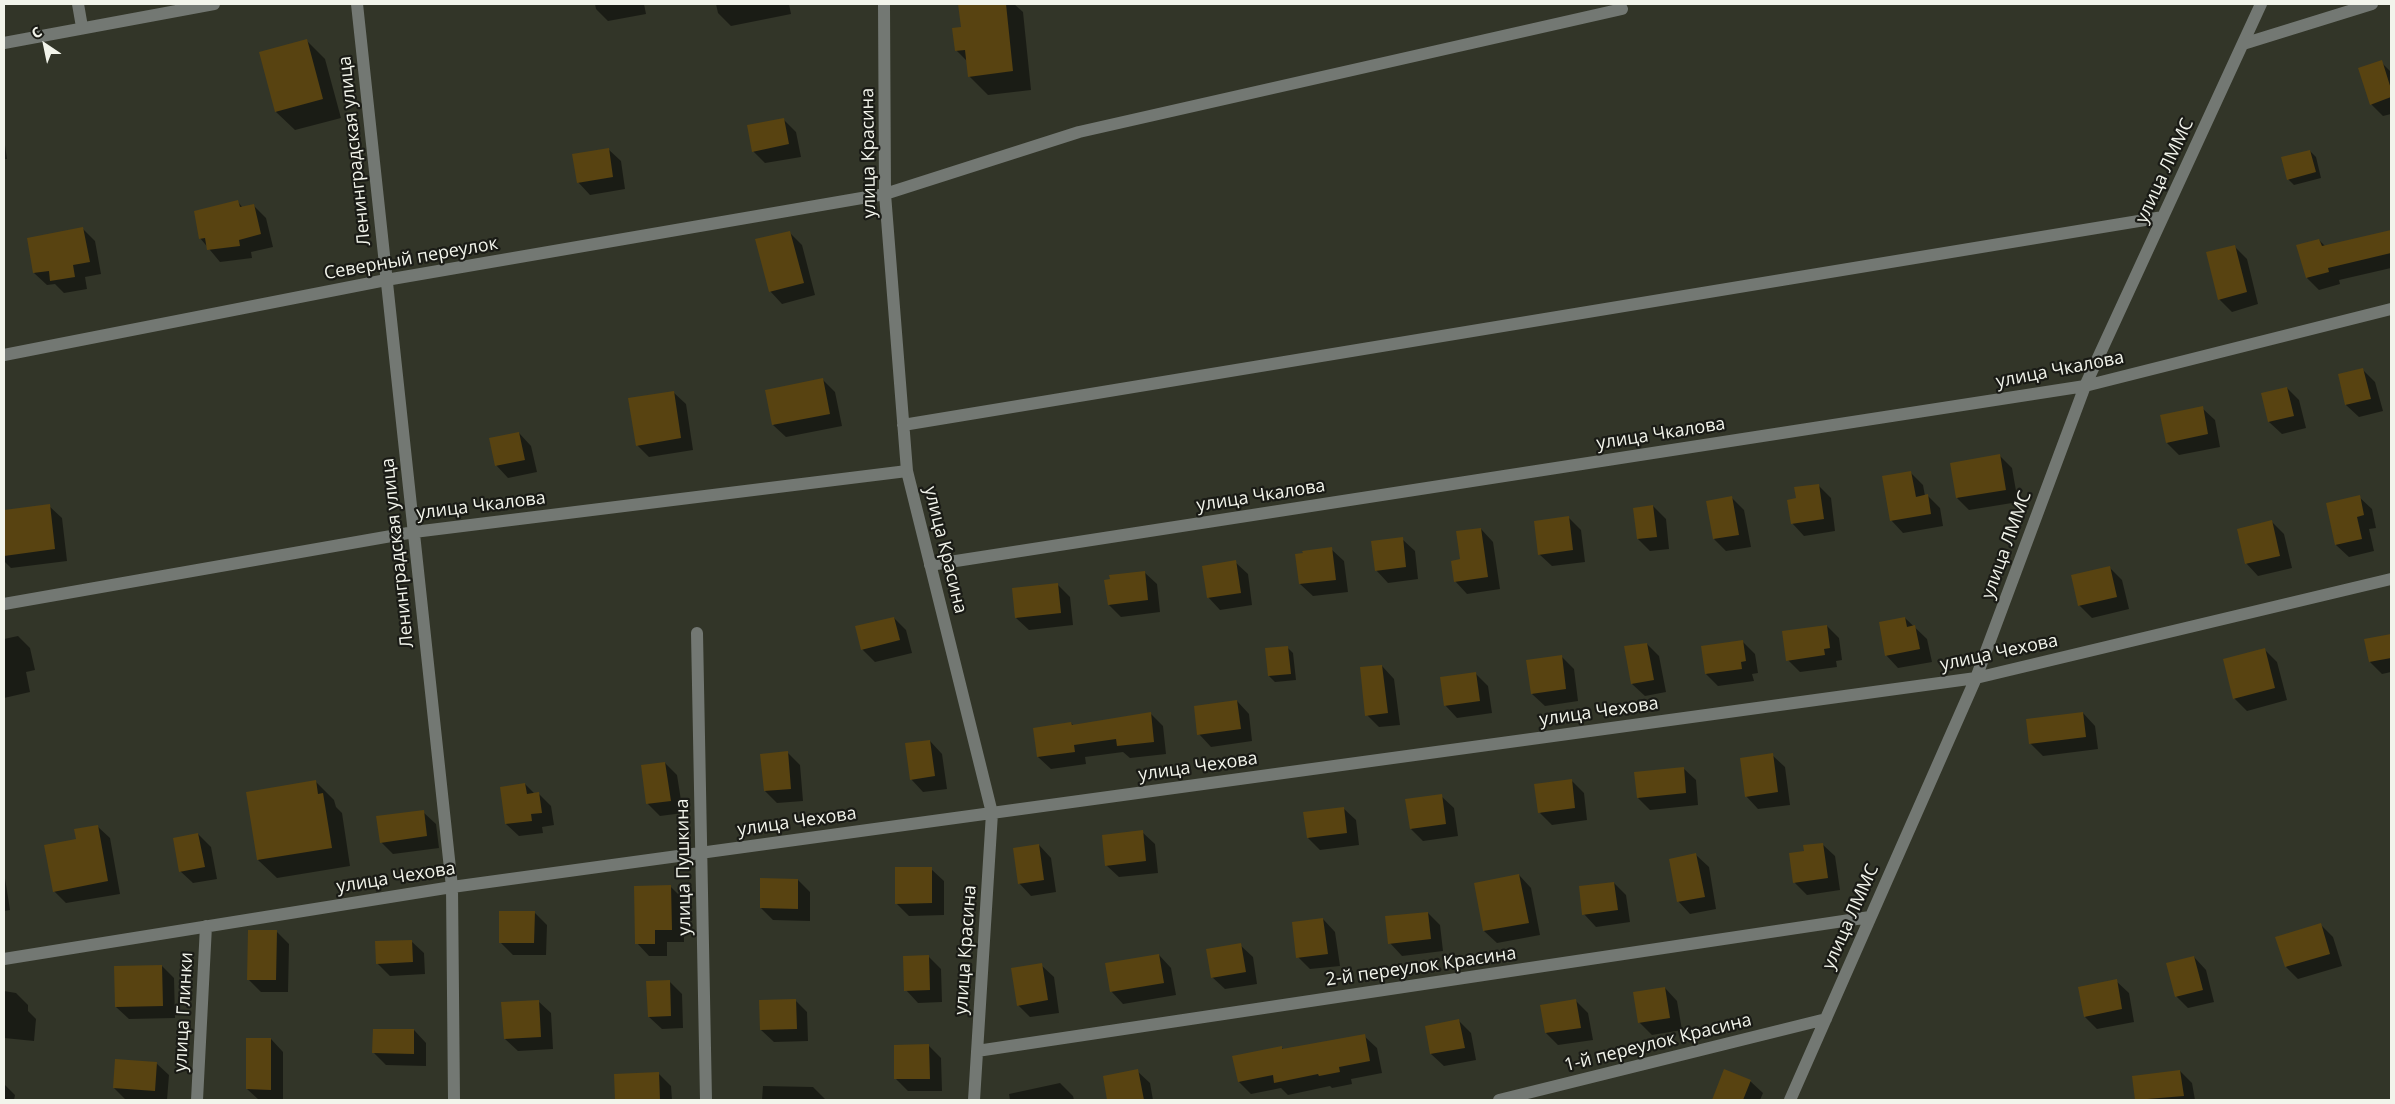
<!DOCTYPE html>
<meta charset="utf-8">
<style>
body{margin:0}
#map{position:relative;width:2395px;height:1104px;overflow:hidden;background:#323528;font-family:"Open Sans",sans-serif}
canvas{display:block}
.frame{position:absolute;inset:0;border:5px solid #f2f4eb;pointer-events:none}
.north{position:absolute;left:20px;top:20px;width:50px;height:50px;-webkit-text-stroke:4px #1a1b16;paint-order:stroke;rotate:326deg;font-size:14px;font-weight:700;line-height:20px;text-align:center;color:#f2f4eb}
.north::after{content:'';display:block;margin:auto;width:18px;height:22px;background:#f2f4eb;clip-path:polygon(50% 0,100% 100%,50% 72%,0 100%)}
</style>
<div id="map">
<canvas width="2395" height="1104"></canvas>
<div class="frame"></div>
<div class="north">С</div>
</div>
<script>
const context = document.querySelector('canvas').getContext('2d');
context.lineJoin = 'round';
function fill(path, color) { context.fillStyle = color; context.fill(path, 'evenodd'); }
function stroke(path, color, width, dash) { context.strokeStyle = color; context.lineWidth = width; context.lineCap = dash ? 'butt' : 'round'; context.setLineDash(dash || []); context.stroke(path); }
function write(font, color, halo, rows, align = 'center') {
  context.font = font + ' "Open Sans",sans-serif'; context.lineWidth = 4.5; context.setLineDash([]); context.textBaseline = 'middle'; context.strokeStyle = halo; context.fillStyle = color; for (const [text, x, y, turn = 0] of rows) {
    context.save(); context.translate(x, y); context.rotate((+turn || 0) * Math.PI / 180); context.textAlign = isNaN(turn) ? turn : align; if (halo) context.strokeText(text, 0, 0); context.fillText(text, 0, 0); context.restore();
  }
}
fill(new Path2D(`
 M 595,4 L 644,4 L 646,14 L 608,21 L 596,9 Z
 M 716,4 L 789,4 L 791,14 L 731,26 L 718,13 Z
 M 960,4 L 1014,4 L 1023,12 L 1031,90 L 988,95 L 969,76 L 968,62 L 956,50 L 962,28 Z
 M 306,40 L 325,59 L 341,118 L 295,130 L 276,112 Z
 M 2381,62 L 2391,72 L 2391,114 L 2383,116 L 2371,104 Z
 M 784,120 L 796,132 L 801,157 L 765,163 L 753,151 Z
 M 4,138 L 7,159 L 4,159 Z
 M 608,149 L 621,161 L 625,189 L 590,195 L 578,182 Z
 M 2310,151 L 2316,157 L 2321,178 L 2294,185 L 2288,179 Z
 M 238,202 L 243,208 L 253,205 L 266,218 L 273,247 L 251,252 L 252,258 L 220,262 L 200,238 Z
 M 83,229 L 95,241 L 101,274 L 85,277 L 87,289 L 64,293 L 55,284 L 47,285 L 34,273 Z
 M 2390,231 L 2391,268 L 2339,280 L 2340,284 L 2319,290 L 2307,278 L 2319,240 L 2326,247 Z
 M 789,232 L 802,245 L 815,295 L 782,304 L 770,291 Z
 M 2234,246 L 2247,259 L 2258,304 L 2232,312 L 2219,299 Z
 M 2363,370 L 2375,382 L 2383,411 L 2359,417 L 2346,405 L 2339,375 Z
 M 823,380 L 835,392 L 842,426 L 786,437 L 773,425 Z
 M 2287,388 L 2299,400 L 2306,428 L 2282,434 L 2269,422 Z
 M 673,392 L 686,404 L 693,450 L 649,457 L 637,445 Z
 M 2202,408 L 2215,420 L 2220,447 L 2179,455 L 2167,443 Z
 M 519,433 L 531,446 L 537,472 L 508,478 L 496,465 Z
 M 2000,456 L 2012,468 L 2018,502 L 1969,510 L 1957,498 Z
 M 1911,473 L 1923,485 L 1925,496 L 1928,496 L 1940,508 L 1943,526 L 1903,533 L 1891,520 Z
 M 1818,485 L 1831,498 L 1835,531 L 1804,536 L 1792,523 Z
 M 2359,497 L 2372,509 L 2376,528 L 2369,529 L 2374,551 L 2349,557 L 2336,545 L 2327,504 Z
 M 1732,498 L 1744,510 L 1751,547 L 1726,551 L 1714,539 Z
 M 49,506 L 62,518 L 67,561 L 11,568 L 4,561 L 4,511 Z
 M 1653,506 L 1666,519 L 1669,549 L 1650,551 L 1638,539 Z
 M 1568,517 L 1581,530 L 1585,562 L 1552,566 L 1539,554 Z
 M 2272,522 L 2284,534 L 2292,568 L 2258,576 L 2246,563 Z
 M 1481,529 L 1493,542 L 1500,589 L 1467,594 L 1455,581 L 1462,560 Z
 M 1402,539 L 1415,551 L 1418,579 L 1388,583 L 1376,570 Z
 M 1331,549 L 1344,561 L 1348,592 L 1313,596 L 1300,584 Z
 M 1235,562 L 1248,574 L 1252,605 L 1220,610 L 1208,597 Z
 M 2109,567 L 2122,580 L 2129,609 L 2092,618 L 2079,605 Z
 M 1144,572 L 1157,584 L 1160,612 L 1121,617 L 1109,605 Z
 M 1057,584 L 1070,597 L 1073,625 L 1029,630 L 1016,618 Z
 M 894,618 L 906,630 L 912,653 L 875,662 L 862,649 Z
 M 1905,618 L 1927,639 L 1932,662 L 1898,668 L 1886,655 Z
 M 1827,626 L 1839,638 L 1842,660 L 1836,661 L 1837,667 L 1800,672 L 1788,660 Z
 M 2391,635 L 2391,672 L 2382,674 L 2370,662 L 2366,640 Z
 M 18,636 L 30,648 L 35,670 L 26,672 L 30,692 L 4,698 L 4,639 Z
 M 1742,641 L 1755,654 L 1758,673 L 1752,674 L 1754,681 L 1718,686 L 1706,674 Z
 M 1647,644 L 1659,656 L 1666,692 L 1645,696 L 1632,684 Z
 M 1287,647 L 1293,653 L 1296,680 L 1275,682 L 1269,676 Z
 M 2265,650 L 2277,662 L 2287,700 L 2247,711 L 2234,698 Z
 M 1561,656 L 1574,669 L 1578,701 L 1545,706 L 1532,694 Z
 M 1382,666 L 1394,679 L 1400,725 L 1379,727 L 1367,715 Z
 M 1475,673 L 1488,686 L 1492,713 L 1457,718 L 1445,705 Z
 M 1237,701 L 1249,714 L 1252,741 L 1211,747 L 1199,734 Z
 M 1150,713 L 1163,726 L 1166,754 L 1130,758 L 1123,752 L 1085,757 L 1086,764 L 1051,769 L 1038,757 L 1071,723 L 1074,726 Z
 M 2083,713 L 2095,726 L 2098,749 L 2043,756 L 2030,743 Z
 M 930,741 L 942,754 L 947,789 L 923,792 L 911,779 Z
 M 787,752 L 800,765 L 803,801 L 777,803 L 765,791 Z
 M 1772,755 L 1785,767 L 1790,805 L 1758,809 L 1746,796 Z
 M 665,763 L 677,775 L 683,813 L 660,816 L 648,804 Z
 M 1683,768 L 1696,780 L 1698,805 L 1650,810 L 1638,798 Z
 M 1571,780 L 1584,793 L 1587,820 L 1552,825 L 1540,813 Z
 M 316,782 L 334,800 L 336,807 L 342,813 L 350,866 L 277,878 L 258,860 Z
 M 525,784 L 535,794 L 539,794 L 551,806 L 554,825 L 542,827 L 543,833 L 519,836 L 506,824 Z
 M 1441,796 L 1454,808 L 1458,836 L 1423,841 L 1411,829 Z
 M 1343,808 L 1356,820 L 1359,845 L 1320,850 L 1308,838 Z
 M 423,812 L 436,824 L 439,848 L 393,854 L 381,842 Z
 M 97,826 L 110,838 L 120,894 L 66,903 L 54,891 L 77,840 Z
 M 1142,832 L 1155,844 L 1158,873 L 1119,877 L 1106,865 Z
 M 198,834 L 211,847 L 217,879 L 193,883 L 180,871 Z
 M 1822,844 L 1835,856 L 1840,890 L 1807,895 L 1795,883 L 1805,852 Z
 M 1039,845 L 1051,858 L 1056,892 L 1031,896 L 1019,883 Z
 M 1696,855 L 1709,867 L 1716,909 L 1690,914 L 1678,901 Z
 M 931,869 L 944,881 L 944,915 L 909,916 L 896,903 Z
 M 4,872 L 10,910 L 4,911 Z
 M 1519,875 L 1531,888 L 1540,935 L 1497,943 L 1484,931 Z
 M 798,880 L 810,892 L 810,921 L 773,920 L 761,908 Z
 M 1614,883 L 1626,895 L 1630,922 L 1596,927 L 1584,914 Z
 M 670,886 L 683,899 L 684,942 L 667,942 L 667,956 L 649,956 L 637,943 Z
 M 534,912 L 547,925 L 546,955 L 513,955 L 501,943 Z
 M 1428,913 L 1440,925 L 1443,951 L 1402,956 L 1390,943 Z
 M 1323,919 L 1335,932 L 1340,966 L 1310,969 L 1298,957 Z
 M 2320,924 L 2333,937 L 2342,966 L 2298,979 L 2286,967 Z
 M 276,931 L 289,944 L 288,992 L 261,992 L 248,979 Z
 M 411,941 L 424,953 L 425,974 L 390,976 L 377,963 Z
 M 1240,945 L 1253,957 L 1257,984 L 1225,989 L 1212,977 Z
 M 1159,955 L 1171,968 L 1176,995 L 1123,1004 L 1111,991 Z
 M 929,957 L 941,969 L 942,1002 L 918,1003 L 906,990 Z
 M 2194,957 L 2206,970 L 2214,1002 L 2188,1008 L 2176,996 Z
 M 1041,965 L 1054,977 L 1059,1013 L 1030,1017 L 1018,1005 Z
 M 162,966 L 174,978 L 175,1018 L 129,1019 L 116,1007 Z
 M 669,981 L 682,994 L 683,1028 L 662,1029 L 649,1017 Z
 M 2116,981 L 2129,993 L 2134,1022 L 2097,1029 L 2085,1017 Z
 M 1665,988 L 1677,1001 L 1682,1030 L 1652,1035 L 1639,1022 Z
 M 4,991 L 16,993 L 28,1005 L 28,1011 L 36,1019 L 34,1041 L 4,1038 Z
 M 795,1000 L 807,1012 L 808,1041 L 774,1042 L 761,1030 Z
 M 538,1001 L 551,1013 L 553,1049 L 518,1051 L 505,1039 Z
 M 1576,1001 L 1588,1013 L 1593,1040 L 1558,1045 L 1546,1033 Z
 M 1459,1021 L 1471,1033 L 1476,1060 L 1444,1066 L 1431,1054 L 1426,1027 Z
 M 414,1030 L 426,1043 L 426,1066 L 386,1065 L 374,1053 Z
 M 1364,1036 L 1377,1048 L 1382,1073 L 1351,1079 L 1352,1084 L 1332,1088 L 1330,1086 L 1288,1095 L 1281,1088 L 1251,1094 L 1239,1082 L 1281,1047 L 1284,1050 Z
 M 271,1039 L 283,1052 L 283,1100 L 259,1100 L 247,1089 Z
 M 929,1046 L 941,1058 L 942,1091 L 908,1091 L 896,1079 Z
 M 156,1063 L 169,1075 L 167,1100 L 126,1100 L 114,1088 Z
 M 1137,1071 L 1150,1083 L 1153,1100 L 1108,1100 L 1104,1077 Z
 M 2180,1071 L 2192,1083 L 2195,1100 L 2137,1100 L 2133,1077 Z
 M 658,1073 L 671,1086 L 672,1100 L 616,1100 L 615,1075 Z
 M 1750,1081 L 1763,1093 L 1760,1100 L 1714,1100 Z
 M 1060,1083 L 1073,1096 L 1074,1100 L 1010,1100 L 1009,1094 Z
 M 4,1084 L 15,1095 L 14,1100 L 4,1100 Z
 M 763,1086 L 813,1087 L 826,1100 L 762,1100 Z`), '#0007');
fill(new Path2D(`
 M 958,4 L 1006,4 L 1013,71 L 968,77 L 965,50 L 955,51 L 952,28 L 961,27 Z
 M 307,39 L 323,99 L 275,112 L 259,52 Z
 M 2382,60 L 2391,89 L 2391,97 L 2370,105 L 2358,68 Z
 M 784,118 L 789,144 L 752,152 L 747,125 Z
 M 609,148 L 613,177 L 577,183 L 572,154 Z
 M 2310,150 L 2316,172 L 2287,180 L 2281,157 Z
 M 238,200 L 240,207 L 254,204 L 261,234 L 239,240 L 240,246 L 207,250 L 205,238 L 199,239 L 194,211 Z
 M 83,227 L 90,262 L 73,265 L 75,277 L 50,281 L 49,271 L 33,273 L 27,238 Z
 M 2391,230 L 2391,253 L 2328,268 L 2329,272 L 2306,278 L 2296,245 L 2319,239 L 2322,246 Z
 M 790,231 L 804,283 L 769,292 L 755,239 Z
 M 2235,245 L 2247,292 L 2218,300 L 2206,252 Z
 M 2363,368 L 2371,399 L 2345,405 L 2338,374 Z
 M 823,378 L 830,414 L 772,425 L 765,390 Z
 M 2287,387 L 2294,416 L 2268,422 L 2261,393 Z
 M 674,391 L 681,438 L 636,446 L 628,398 Z
 M 2203,406 L 2208,434 L 2166,443 L 2160,415 Z
 M 519,432 L 525,460 L 495,466 L 489,438 Z
 M 2000,454 L 2006,490 L 1956,498 L 1950,463 Z
 M 1911,471 L 1916,497 L 1928,494 L 1931,514 L 1890,521 L 1882,476 Z
 M 1819,484 L 1824,519 L 1791,524 L 1787,500 L 1796,498 L 1794,487 Z
 M 2360,495 L 2364,515 L 2357,517 L 2362,539 L 2335,545 L 2326,503 Z
 M 1732,496 L 1739,535 L 1713,539 L 1706,501 Z
 M 50,504 L 55,549 L 4,556 L 4,510 Z
 M 1653,505 L 1657,537 L 1637,539 L 1633,508 Z
 M 1569,516 L 1573,550 L 1538,555 L 1534,521 Z
 M 2272,520 L 2280,556 L 2245,564 L 2237,529 Z
 M 1481,528 L 1488,577 L 1454,582 L 1451,561 L 1460,559 L 1456,531 Z
 M 1403,537 L 1406,567 L 1375,571 L 1371,541 Z
 M 1332,547 L 1336,580 L 1299,584 L 1295,554 L 1303,553 L 1302,551 Z
 M 1236,560 L 1241,593 L 1207,598 L 1202,566 Z
 M 2110,566 L 2117,597 L 2078,606 L 2071,575 Z
 M 1145,571 L 1148,600 L 1108,605 L 1104,580 L 1110,579 L 1109,575 Z
 M 1058,583 L 1061,613 L 1015,618 L 1012,588 Z
 M 894,617 L 900,640 L 861,650 L 855,626 Z
 M 1905,617 L 1907,627 L 1915,625 L 1920,649 L 1885,656 L 1879,622 Z
 M 1827,625 L 1830,648 L 1824,649 L 1825,655 L 1786,661 L 1782,631 Z
 M 2391,634 L 2391,658 L 2369,662 L 2364,639 Z
 M 1743,640 L 1746,661 L 1741,662 L 1742,669 L 1705,674 L 1701,646 Z
 M 1647,643 L 1654,680 L 1631,684 L 1624,646 Z
 M 1288,646 L 1291,674 L 1268,676 L 1265,648 Z
 M 2265,648 L 2275,688 L 2233,699 L 2223,659 Z
 M 1562,655 L 1566,689 L 1531,694 L 1526,660 Z
 M 1382,665 L 1388,713 L 1365,716 L 1360,667 Z
 M 1476,672 L 1480,701 L 1444,706 L 1440,677 Z
 M 1237,700 L 1241,729 L 1197,735 L 1194,706 Z
 M 1151,712 L 1154,742 L 1117,746 L 1116,739 L 1074,745 L 1075,752 L 1037,757 L 1033,728 L 1071,722 L 1072,725 Z
 M 2083,712 L 2086,737 L 2029,744 L 2026,719 Z
 M 930,740 L 935,776 L 910,780 L 905,743 Z
 M 788,751 L 791,789 L 764,791 L 760,754 Z
 M 1773,753 L 1778,792 L 1745,797 L 1740,758 Z
 M 665,762 L 671,801 L 646,804 L 641,765 Z
 M 1684,767 L 1686,793 L 1637,798 L 1634,772 Z
 M 1572,779 L 1575,808 L 1538,813 L 1534,784 Z
 M 316,780 L 318,794 L 323,793 L 332,848 L 257,860 L 246,792 Z
 M 525,783 L 527,794 L 539,792 L 542,813 L 531,814 L 532,821 L 505,824 L 500,787 Z
 M 1442,794 L 1446,824 L 1410,829 L 1405,799 Z
 M 1344,807 L 1347,833 L 1307,838 L 1303,812 Z
 M 424,810 L 427,836 L 380,843 L 376,816 Z
 M 98,825 L 108,881 L 53,892 L 44,845 L 76,839 L 74,829 Z
 M 1143,830 L 1146,861 L 1105,866 L 1102,835 Z
 M 198,833 L 205,867 L 179,872 L 173,838 Z
 M 1823,843 L 1828,878 L 1793,883 L 1789,853 L 1804,851 L 1803,845 Z
 M 1039,844 L 1044,880 L 1018,884 L 1013,848 Z
 M 1696,853 L 1705,897 L 1677,902 L 1669,859 Z
 M 895,867 L 932,867 L 932,903 L 895,904 Z
 M 1519,874 L 1529,923 L 1483,931 L 1474,883 Z
 M 760,878 L 798,879 L 798,909 L 760,908 Z
 M 1614,882 L 1618,910 L 1582,915 L 1579,886 Z
 M 671,885 L 672,930 L 655,930 L 655,944 L 635,944 L 634,886 Z
 M 499,911 L 535,911 L 534,943 L 499,943 Z
 M 1428,912 L 1431,939 L 1388,944 L 1385,916 Z
 M 1323,918 L 1328,954 L 1296,958 L 1292,922 Z
 M 2321,923 L 2330,954 L 2285,967 L 2275,937 Z
 M 248,930 L 277,930 L 276,980 L 247,980 Z
 M 412,940 L 413,962 L 376,964 L 375,941 Z
 M 1241,943 L 1246,972 L 1211,978 L 1206,949 Z
 M 1159,954 L 1164,983 L 1110,992 L 1105,963 Z
 M 929,955 L 930,990 L 904,991 L 903,956 Z
 M 2194,956 L 2203,990 L 2175,997 L 2166,963 Z
 M 1042,963 L 1048,1000 L 1017,1006 L 1011,968 Z
 M 162,965 L 163,1006 L 115,1007 L 114,966 Z
 M 2117,979 L 2122,1009 L 2084,1017 L 2078,987 Z
 M 670,980 L 671,1016 L 648,1017 L 646,981 Z
 M 1665,987 L 1670,1018 L 1638,1023 L 1633,992 Z
 M 796,999 L 797,1029 L 760,1030 L 759,1000 Z
 M 1576,999 L 1581,1028 L 1545,1033 L 1540,1005 Z
 M 539,1000 L 541,1037 L 504,1039 L 501,1002 Z
 M 1459,1019 L 1465,1048 L 1430,1054 L 1425,1026 Z
 M 373,1029 L 414,1029 L 414,1054 L 372,1053 Z
 M 1365,1034 L 1370,1061 L 1339,1067 L 1340,1072 L 1319,1076 L 1318,1074 L 1274,1083 L 1273,1075 L 1238,1082 L 1232,1056 L 1282,1046 L 1282,1049 Z
 M 246,1038 L 271,1038 L 271,1090 L 246,1089 Z
 M 929,1044 L 930,1079 L 894,1079 L 894,1045 Z
 M 115,1059 L 157,1062 L 155,1091 L 113,1088 Z
 M 1138,1069 L 1144,1100 L 1107,1100 L 1103,1076 Z
 M 1724,1069 L 1751,1080 L 1743,1100 L 1712,1100 Z
 M 2180,1070 L 2184,1096 L 2135,1100 L 2132,1076 Z
 M 659,1072 L 660,1100 L 615,1100 L 614,1074 Z`), '#584311');
stroke(new Path2D(`
 M 78,4 L 82,27
 M 357,4 L 452,887 L 454,1100
 M 884,4 L 885,194 L 907,471 L 992,813 L 974,1100
 M 4,43 L 214,4
 M 2243,44 L 2372,4
 M 4,355 L 386,280 L 885,194 L 1079,132 L 1622,9
 M 903,425 L 2163,217
 M 930,565 L 2085,386 L 2391,309
 M 4,604 L 414,532 L 907,471
 M 697,633 L 706,1100
 M 4,959 L 452,887 L 1976,678 L 2391,579
 M 977,1051 L 1870,917
 M 197,1100 L 206,926
 M 1499,1100 L 1826,1019
 M 1790,1100 L 1976,678 L 2085,386 L 2261,4`), '#737873', 12);
write('18px', '#f2f4eb', '#1a1b16', [
 ["Ленинградская улица",355,151,-96],
 ["улица Красина",869,153,-91],
 ["улица ЛММС",2165,171,-65],
 ["Северный переулок",411,259,-10],
 ["улица Чкалова",2060,370,-11],
 ["улица Чкалова",1661,434,-9],
 ["улица Чкалова",1261,496,-9],
 ["улица Чкалова",481,506,-7],
 ["улица ЛММС",2007,545,-70],
 ["улица Красина",945,550,76],
 ["Ленинградская улица",398,553,-96],
 ["улица Чехова",1999,653,-12],
 ["улица Чехова",1599,712,-8],
 ["улица Чехова",1198,767,-8],
 ["улица Чехова",797,822,-8],
 ["улица Пушкина",684,867,-91],
 ["улица Чехова",396,878,-9],
 ["улица ЛММС",1851,917,-66],
 ["улица Красина",966,950,-86],
 ["2-й переулок Красина",1421,967,-8],
 ["улица Глинки",184,1012,-87],
 ["1-й переулок Красина",1658,1043,-14]
]);
</script>
